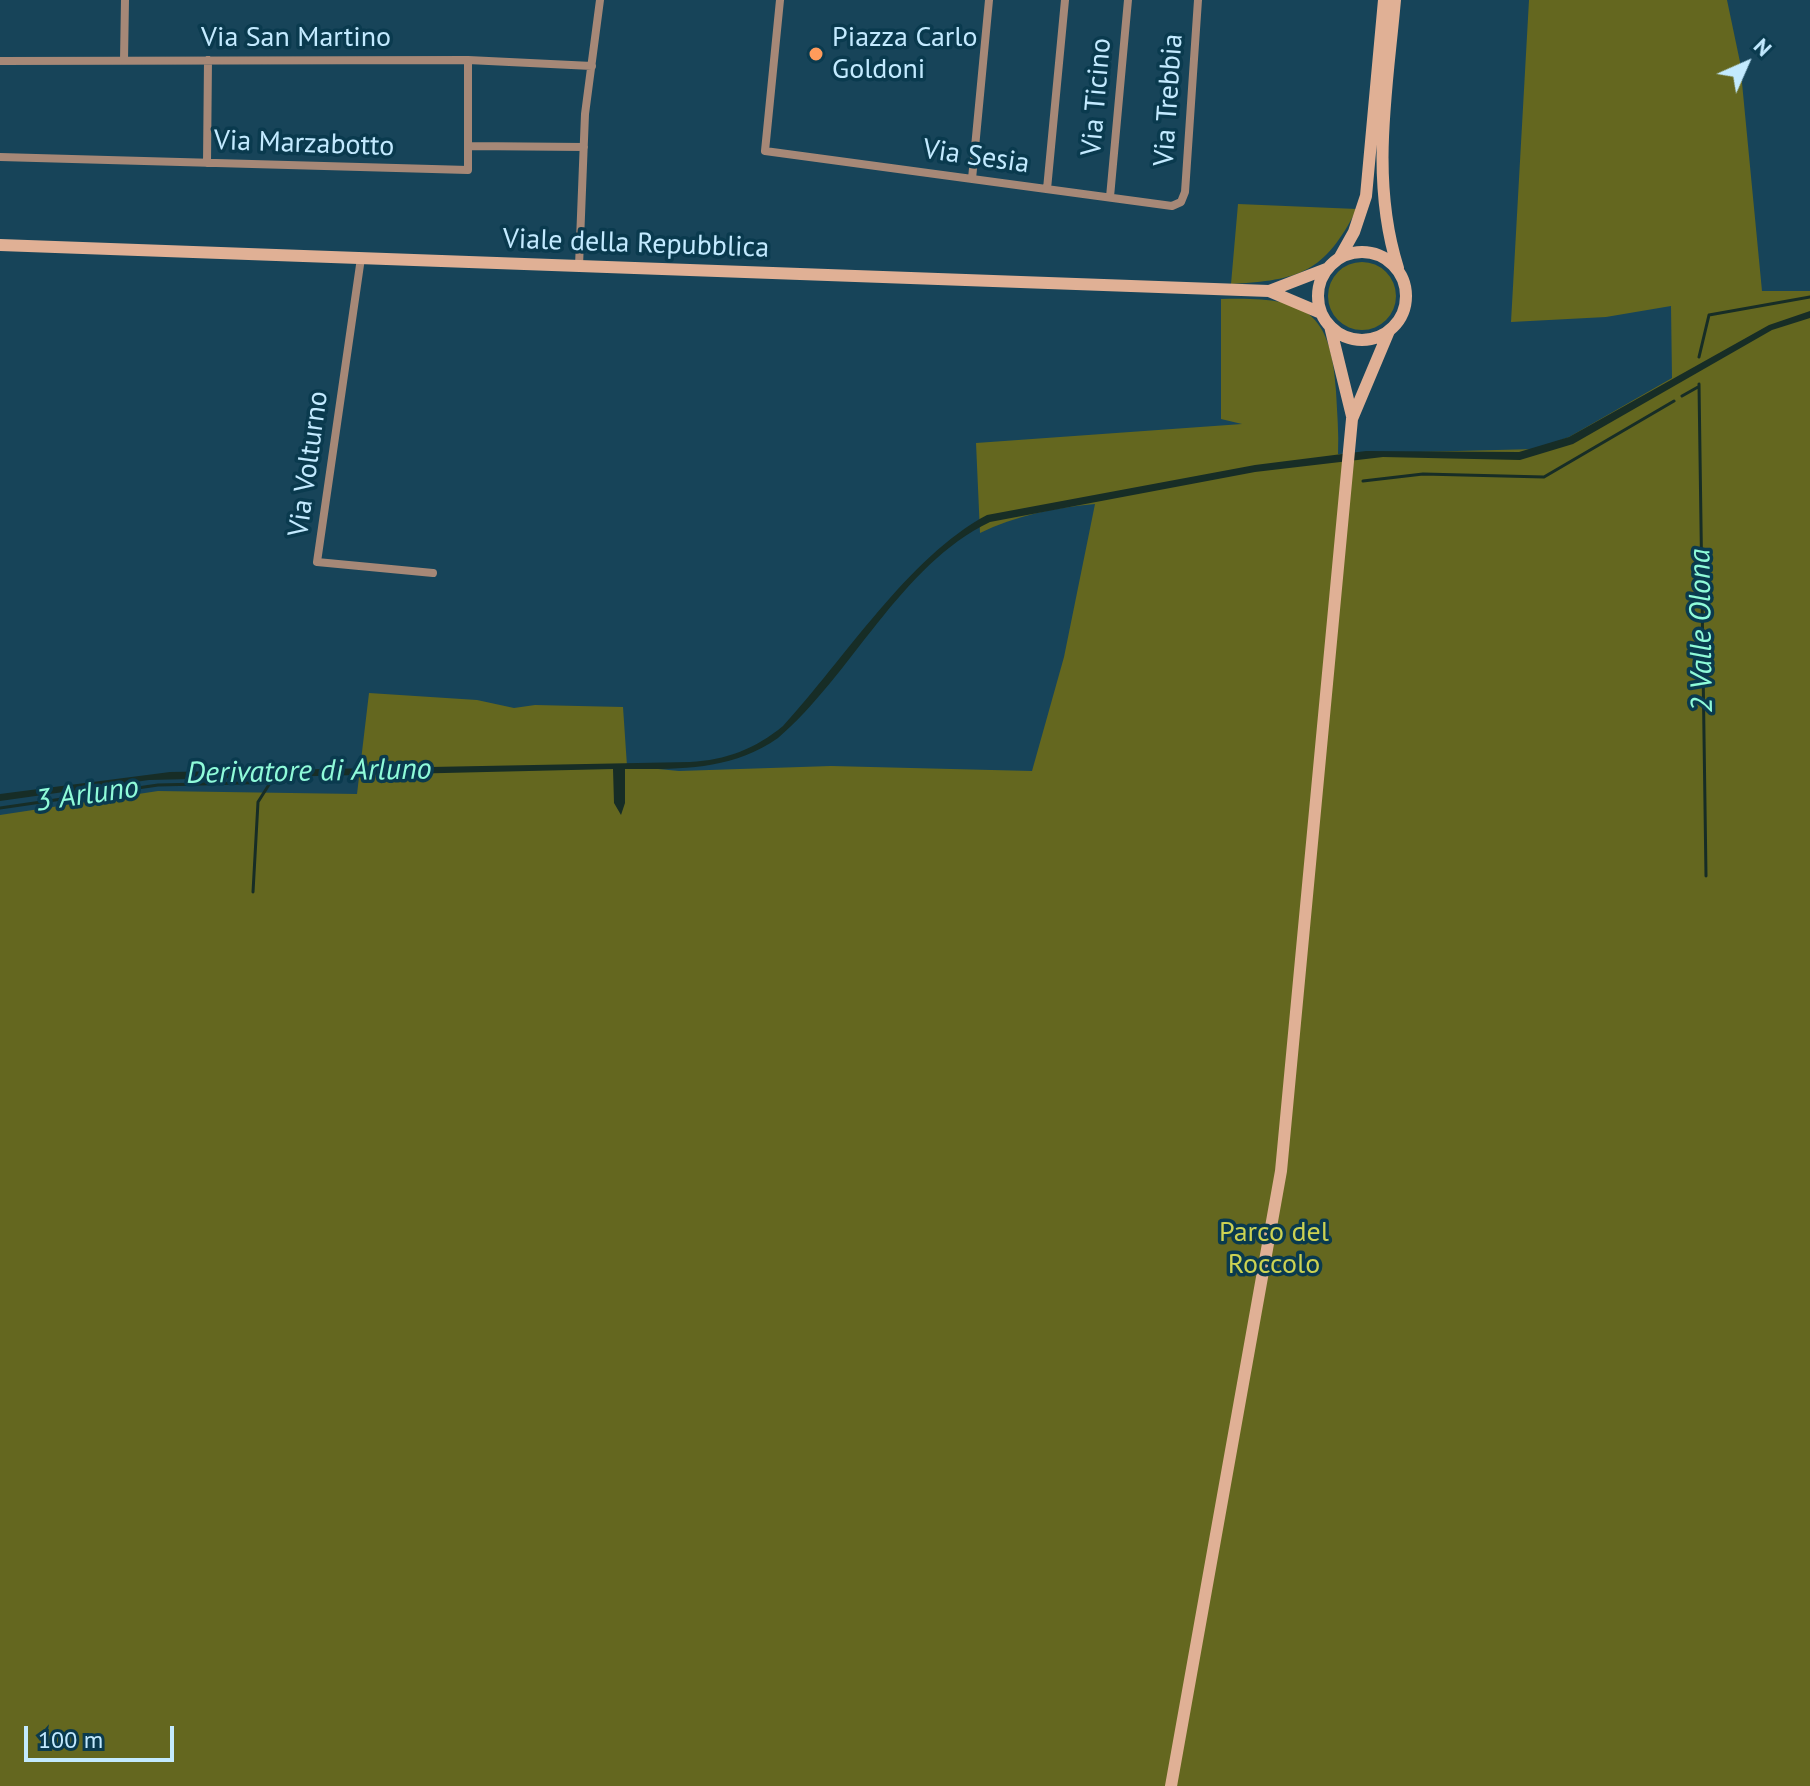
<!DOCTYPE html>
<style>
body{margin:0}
#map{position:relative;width:1810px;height:1786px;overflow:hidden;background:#174459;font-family:"PT Sans",sans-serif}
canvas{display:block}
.north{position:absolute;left:1706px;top:24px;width:80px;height:80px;-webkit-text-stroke:6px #0a3a4e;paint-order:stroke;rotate:45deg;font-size:22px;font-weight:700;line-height:32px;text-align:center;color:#c3eaff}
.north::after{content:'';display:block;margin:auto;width:28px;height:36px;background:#c3eaff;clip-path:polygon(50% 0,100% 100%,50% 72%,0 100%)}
.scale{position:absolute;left:24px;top:1726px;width:150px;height:36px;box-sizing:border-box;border:4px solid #c3eaff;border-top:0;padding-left:10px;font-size:24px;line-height:28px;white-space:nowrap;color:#c3eaff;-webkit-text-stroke:6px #0a3a4e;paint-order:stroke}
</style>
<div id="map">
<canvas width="1810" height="1786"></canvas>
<div class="north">N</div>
<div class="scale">100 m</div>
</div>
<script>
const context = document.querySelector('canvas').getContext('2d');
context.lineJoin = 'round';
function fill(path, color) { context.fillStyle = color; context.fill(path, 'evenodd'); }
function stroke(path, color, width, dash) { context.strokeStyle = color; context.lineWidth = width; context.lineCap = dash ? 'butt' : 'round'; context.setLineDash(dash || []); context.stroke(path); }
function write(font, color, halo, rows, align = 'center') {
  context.font = font + ' "PT Sans",sans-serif'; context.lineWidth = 7; context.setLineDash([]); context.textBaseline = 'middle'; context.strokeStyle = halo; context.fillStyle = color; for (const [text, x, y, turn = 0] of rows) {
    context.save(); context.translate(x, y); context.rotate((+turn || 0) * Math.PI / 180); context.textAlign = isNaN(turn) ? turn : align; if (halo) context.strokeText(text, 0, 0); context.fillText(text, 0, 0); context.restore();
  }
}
fill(new Path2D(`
 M 1529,0 L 1727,0 L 1740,62 L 1762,291 L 1810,291 L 1810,1786 L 0,1786 L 0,815 L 158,791 L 357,794 L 369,693 L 477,700 L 514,708 L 535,705 L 623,707 L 627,766 L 679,771 L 831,766 L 1032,771 L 1064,657 L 1095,504 C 1057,507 1014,516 980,533 L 976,443 L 1242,424 L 1221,419 L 1221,299 C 1300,297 1331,306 1336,391 C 1337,412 1339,433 1338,454 L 1536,449 L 1569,437 L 1672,378 L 1671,306 L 1606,317 L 1511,322 Z
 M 1238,204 L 1357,209 C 1324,273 1300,280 1231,284 Z
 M1328 296a34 34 0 1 1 68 0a34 34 0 1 1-68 0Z`), '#64671f');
fill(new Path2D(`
 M 1810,311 L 1810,318 L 1772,330 L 1573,444 L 1520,460 L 1383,457 L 1255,472 L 990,522 C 900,565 852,675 778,738 C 731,771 679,769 625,769 L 625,803 L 621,815 L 614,803 L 613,769 L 149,780 L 0,801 L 0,794 L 170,772 L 690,762 C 726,760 755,749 783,726 C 844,660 908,557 987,515 L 1255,465 L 1366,451 L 1519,452 L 1569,437 L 1769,325 Z`), '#172d26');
stroke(new Path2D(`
 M 1699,357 L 1709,315 L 1810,297
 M 1699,384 L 1706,876
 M 1682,396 L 1698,387
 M 1363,481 L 1423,474 L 1544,477 L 1674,401
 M 0,808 L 158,785 L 284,782
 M 253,892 L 258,802 L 270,783`), '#172d26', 3);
stroke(new Path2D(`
 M 780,0 L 765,151 L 1172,206 L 1181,202 L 1185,192 L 1198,0
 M 124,60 L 125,0
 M 0,61 L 468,60 L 592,66
 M 468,146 L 468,60
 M 0,157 L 468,170 L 468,146 L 584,147
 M 207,163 L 208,60
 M 972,179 L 989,0
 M 1047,189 L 1065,0
 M 1110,197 L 1128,0
 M 361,258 L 317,562 L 433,573
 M 579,266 L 585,114 L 600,0`), '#a68877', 8);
stroke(new Path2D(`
 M 1395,0 C 1387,90 1370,180 1398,268
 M 0,245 L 1269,291 L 1321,313
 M1318 296a44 44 0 1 1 88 0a44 44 0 1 1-88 0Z
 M 1340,257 L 1354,232 L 1366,196 L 1384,0
 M 1269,291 L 1326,269
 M 1330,326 L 1352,416
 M 1171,1786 L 1281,1171 L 1352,419 L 1389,331`), '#e0b095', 12);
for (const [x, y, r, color] of [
 [816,54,8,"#ff9b5b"]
]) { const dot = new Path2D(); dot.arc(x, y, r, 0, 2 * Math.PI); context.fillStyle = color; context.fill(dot); stroke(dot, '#0a3a4e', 3); }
write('28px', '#c3eaff', '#0a3a4e', [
 ["Via San Martino",296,38],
 ["Via Ticino",1097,97,-85],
 ["Via Trebbia",1169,100,-86],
 ["Via Marzabotto",304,144,2],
 ["Via Sesia",976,157,8],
 ["Viale della Repubblica",636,244,2],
 ["Via Volturno",309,464,-82]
]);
write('28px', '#c3eaff', '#0a3a4e', [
 ["Piazza Carlo",832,38],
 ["Goldoni",832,70]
], 'left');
write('28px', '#ccd252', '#0a3a4e', [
 ["Parco del",1274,1233],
 ["Roccolo",1274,1265]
]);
write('italic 30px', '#8ffbd9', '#0a3a4e', [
 ["2 Valle Olona",1702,631,-91],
 ["Derivatore di Arluno",309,772,-1],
 ["3 Arluno",87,795,-8]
]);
</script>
